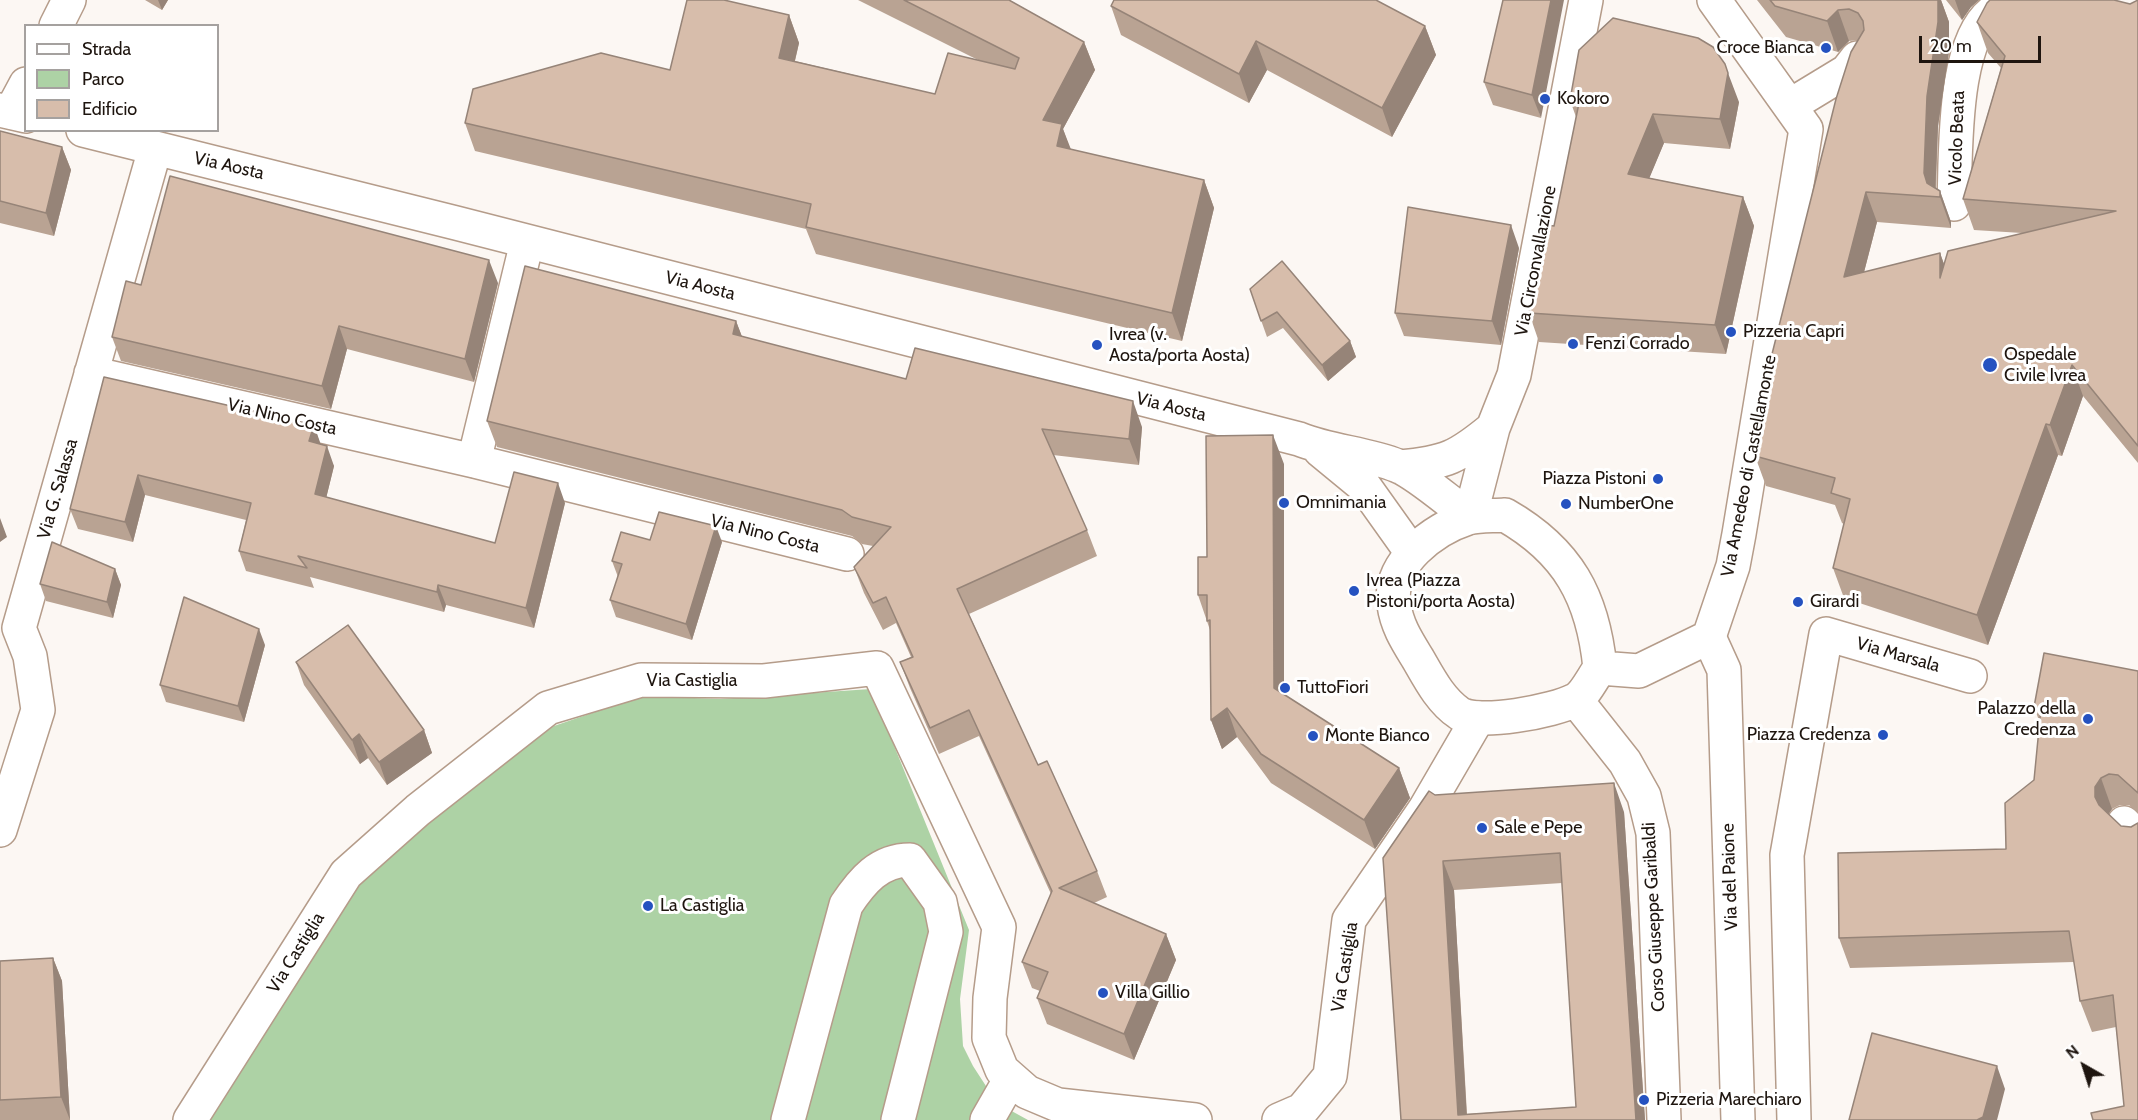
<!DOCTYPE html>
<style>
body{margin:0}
#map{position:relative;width:2138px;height:1120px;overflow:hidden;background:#fcf7f3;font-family:Cabin,sans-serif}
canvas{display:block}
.legend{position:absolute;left:24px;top:24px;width:195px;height:108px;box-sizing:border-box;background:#fff;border:2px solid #a5a19f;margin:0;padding:8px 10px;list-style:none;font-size:18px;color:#1e150f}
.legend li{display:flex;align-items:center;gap:12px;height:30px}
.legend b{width:30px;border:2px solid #a5a19f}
.north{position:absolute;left:2054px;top:1036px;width:60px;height:60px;-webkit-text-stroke:4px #fff;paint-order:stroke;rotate:321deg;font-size:16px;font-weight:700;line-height:24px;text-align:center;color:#1e150f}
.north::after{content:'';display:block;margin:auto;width:21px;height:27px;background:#1e150f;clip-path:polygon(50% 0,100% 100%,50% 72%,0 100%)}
.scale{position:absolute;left:1919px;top:36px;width:122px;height:27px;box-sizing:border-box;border:3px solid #1e150f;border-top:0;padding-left:8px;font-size:18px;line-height:21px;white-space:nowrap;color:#1e150f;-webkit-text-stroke:4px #fff;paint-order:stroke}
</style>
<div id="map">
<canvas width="2138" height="1120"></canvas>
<ul class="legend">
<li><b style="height:8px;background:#fff"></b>Strada</li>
<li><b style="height:16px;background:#add2a5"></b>Parco</li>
<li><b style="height:16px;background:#d7bdab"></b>Edificio</li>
</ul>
<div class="north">N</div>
<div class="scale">20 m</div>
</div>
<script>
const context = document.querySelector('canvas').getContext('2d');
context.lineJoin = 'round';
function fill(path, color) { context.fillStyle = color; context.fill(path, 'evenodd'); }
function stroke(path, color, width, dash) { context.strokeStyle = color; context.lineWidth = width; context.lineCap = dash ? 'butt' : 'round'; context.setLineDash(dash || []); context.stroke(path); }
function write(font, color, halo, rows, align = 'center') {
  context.font = font + ' Cabin,sans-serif'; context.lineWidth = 6; context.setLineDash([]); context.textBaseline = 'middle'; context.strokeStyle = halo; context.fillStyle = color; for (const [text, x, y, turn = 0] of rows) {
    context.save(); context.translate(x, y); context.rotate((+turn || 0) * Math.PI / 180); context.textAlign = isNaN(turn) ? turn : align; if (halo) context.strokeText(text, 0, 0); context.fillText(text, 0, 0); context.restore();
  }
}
fill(new Path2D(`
 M 871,689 L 969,930 L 960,999 L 963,1046 L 973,1066 L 997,1103 L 1028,1120 L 199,1120 L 352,881 L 423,818 L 554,726 L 642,696 L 720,699 Z`), '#add2a5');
const minor = new Path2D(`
 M 56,26 L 69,0
 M 1791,105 L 1847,71 L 1857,58
 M 11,112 L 26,84
 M 1954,204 C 1956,158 1951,31 1999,8 C 2008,4 2021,3 2031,0
 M 91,373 L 474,461 L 847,554
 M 474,461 L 527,242
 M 1709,637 L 1724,670 L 1738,1120
 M 2124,823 L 2138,839
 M 0,830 L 38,710 L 30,656 L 19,628 L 155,149
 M 190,1120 L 346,874 L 418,810 L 548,708 L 641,680 L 764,681 L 877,668 L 999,927 L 990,998 L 989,1038 L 1002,1070 L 1027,1092 L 1058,1105 L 1195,1120
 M 788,1120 L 846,905 C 862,881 879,860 910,860 L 940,902 L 946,932 L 898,1120
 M 987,1120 L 1011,1078
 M 1279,1120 L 1302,1110 L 1330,1076 L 1349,920 L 1425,809 L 1478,718
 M 1794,1120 L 1787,855 L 1826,634 L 1970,676`);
const major = new Path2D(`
 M 0,110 L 26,116
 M 83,130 L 456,223 L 1299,439 C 1331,452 1366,453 1398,466 C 1419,475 1450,503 1470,517
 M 1320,450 L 1365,487 L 1412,553
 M 1400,467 C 1446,463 1458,457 1493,428
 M 1505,515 C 1568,551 1593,597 1600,668 C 1593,677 1585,695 1575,700 C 1555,711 1477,726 1459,713 C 1440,700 1429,678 1418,659 C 1407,641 1397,626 1394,605 C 1387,563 1434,529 1468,518 C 1479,515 1493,516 1505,515 Z
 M 1470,517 L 1493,428 L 1514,375 L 1586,0
 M 1600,668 L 1639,671 L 1709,637 L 1733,566 L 1739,534 L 1806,129 L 1714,0
 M 1576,700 L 1625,762 L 1644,796 L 1653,833 L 1664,1120`);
stroke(minor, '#b59c8a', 36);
stroke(major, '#b59c8a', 36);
stroke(minor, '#fff', 33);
stroke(major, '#fff', 33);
fill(new Path2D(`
 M 145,0 L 168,0 L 162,10 Z
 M 858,0 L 1009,0 L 1084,42 L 1095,70 L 1063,129 L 1070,149 L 1204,180 L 1214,208 L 1182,341 L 816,254 L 806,229 L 475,151 L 465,123 L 670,70 L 789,15 L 799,43 L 795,61 L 935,94 L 978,60 Z
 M 1503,0 L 1541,118 L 1493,105 L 1484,82 Z
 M 1757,0 L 1941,0 L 1949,22 L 1949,52 L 1938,126 L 1936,189 L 1940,191 L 1951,222 L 1951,228 L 1877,222 L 1864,272 L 1940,253 L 1944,264 L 2022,233 L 1974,230 L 1963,199 L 2001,68 L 1988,53 L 1977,22 L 2130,4 L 2138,0 L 2138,463 L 2083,396 L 2062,456 L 2058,455 L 1988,645 L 1844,598 L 1833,568 L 1844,524 L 1842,523 L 1835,505 L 1766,486 L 1755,456 L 1858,40 L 1849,41 L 1838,52 L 1786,37 Z
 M 1946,0 L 1979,0 L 1971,7 L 1962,20 Z
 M 1111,6 L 1425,26 L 1436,55 L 1392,137 L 1267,70 L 1249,103 L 1121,35 Z
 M 1570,100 L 1739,102 L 1730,149 L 1664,143 L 1649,178 L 1743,197 L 1754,226 L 1726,354 L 1539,342 L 1529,313 L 1554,226 L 1576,117 Z
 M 0,131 L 62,147 L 71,170 L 54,236 L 0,223 Z
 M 1519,248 L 1501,345 L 1404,336 L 1395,313 Z
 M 498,283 L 474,382 L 347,349 L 331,409 L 121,361 L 112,337 L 141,285 Z
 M 1250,289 L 1350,341 L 1356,357 L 1328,381 L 1283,328 L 1267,337 Z
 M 736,321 L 742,337 L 906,379 L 1142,427 L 1139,465 L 1053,455 L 1087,530 L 1097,556 L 969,614 L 1038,765 L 1097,871 L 1107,897 L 1094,903 L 1166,934 L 1176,960 L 1134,1060 L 1047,1024 L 1037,998 L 1040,991 L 1032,988 L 1022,962 L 1051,894 L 979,736 L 939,754 L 910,688 L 900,662 L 911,657 L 896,623 L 883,630 L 864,593 L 854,567 L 873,546 L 862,544 L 852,536 L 497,447 L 487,421 Z
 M 104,377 L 314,425 L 320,444 L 334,466 L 326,498 L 495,543 L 565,503 L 534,628 L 446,605 L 444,612 L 310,577 L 314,588 L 246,571 L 239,551 L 246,520 L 145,495 L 133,542 L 78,529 L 70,509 Z
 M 1284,464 L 1284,695 L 1399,768 L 1410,798 L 1375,849 L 1271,783 L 1237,737 L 1222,749 L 1211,720 L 1210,630 L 1198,595 L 1207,557 Z
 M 722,542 L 692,640 L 616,617 L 610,600 L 618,577 L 612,561 Z
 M 115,569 L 121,585 L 113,618 L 46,601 L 40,584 Z
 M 265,645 L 244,722 L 166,702 L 160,685 Z
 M 296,662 L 424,730 L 432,753 L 387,785 L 368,758 L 360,764 L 304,685 Z
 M 2138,671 L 2138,813 L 2129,805 L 2120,805 L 2112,809 L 2108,814 L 2124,1106 L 2116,1027 L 2092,1032 L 2080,1001 L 2074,962 L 1850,968 L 1839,938 L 2006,849 L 2034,780 L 2040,723 L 2034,707 Z
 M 1435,795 L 1624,812 L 1645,1120 L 1401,1120 ZM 1562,883 L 1576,1107 L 1467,1114 L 1454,890 Z
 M 53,958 L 62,981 L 70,1120 L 0,1120 L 0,961 Z`), '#b9a393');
fill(new Path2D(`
 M 158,0 L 168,0 L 162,10 Z
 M 1551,0 L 1564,0 L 1541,118 L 1532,95 Z
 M 1938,0 L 1941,0 L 1949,22 L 1949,52 L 1938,126 L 1935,197 L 1927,183 L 1924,173 L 1927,96 Z
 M 1955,0 L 1979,0 L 1971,7 L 1962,20 Z
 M 1838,10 L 1849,41 L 1838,52 L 1827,21 Z
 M 789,15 L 799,43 L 789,85 L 779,58 Z
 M 1425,26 L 1436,55 L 1392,137 L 1382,108 Z
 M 1256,41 L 1267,70 L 1249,103 L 1239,74 Z
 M 1084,42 L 1095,70 L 1063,129 L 1072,152 L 1067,173 L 1043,120 Z
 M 1728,73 L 1739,102 L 1730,149 L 1720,119 Z
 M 1653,114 L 1664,143 L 1639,203 L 1628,174 Z
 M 62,147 L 71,170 L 54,236 L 46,213 Z
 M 1204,180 L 1214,208 L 1182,341 L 1172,313 Z
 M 1940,191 L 1951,222 L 1951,228 L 1940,197 Z
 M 1866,192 L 1877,222 L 1855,307 L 1844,277 Z
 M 1743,197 L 1754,226 L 1726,354 L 1715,325 Z
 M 1511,225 L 1519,248 L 1501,345 L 1492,321 Z
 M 1940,253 L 1951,284 L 1940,278 Z
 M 489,260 L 498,283 L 474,382 L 465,359 Z
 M 736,321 L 746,347 L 733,334 Z
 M 339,326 L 347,349 L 331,409 L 322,386 Z
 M 1350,341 L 1356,357 L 1328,381 L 1322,365 Z
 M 2072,365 L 2083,396 L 2062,456 L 2050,425 Z
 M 1133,401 L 1142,427 L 1139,465 L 1129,439 Z
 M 2046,424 L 2058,455 L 1988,645 L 1977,615 Z
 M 314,425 L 321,445 L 309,441 Z
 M 1273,435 L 1284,464 L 1284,717 L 1274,688 Z
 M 327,446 L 334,466 L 322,515 L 315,494 Z
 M 138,475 L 145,495 L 133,542 L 125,522 Z
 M 558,483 L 565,503 L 534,628 L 526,608 Z
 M 0,518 L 7,537 L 0,542 Z
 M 716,526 L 722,542 L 692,640 L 686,624 Z
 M 115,569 L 121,585 L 113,618 L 107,602 Z
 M 438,585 L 446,605 L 444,612 L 437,592 Z
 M 259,629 L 265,645 L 244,722 L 238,706 Z
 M 1227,708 L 1237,737 L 1222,749 L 1211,720 Z
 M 424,730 L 432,753 L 387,785 L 379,762 Z
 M 359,734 L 368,758 L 360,764 L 352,740 Z
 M 1399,768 L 1410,798 L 1375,849 L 1364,820 Z
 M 2101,778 L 2112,809 L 2106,818 L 2095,797 L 2095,787 Z
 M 1614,783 L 1624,812 L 1645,1120 L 1636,1120 Z
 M 1443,861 L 1454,890 L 1467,1120 L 1458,1115 Z
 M 1166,934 L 1176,960 L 1134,1060 L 1124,1034 Z
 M 53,958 L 62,981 L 70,1120 L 61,1097 Z
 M 1997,1066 L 2005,1089 L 1997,1120 L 1977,1120 Z`), '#968478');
const building = new Path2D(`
 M 687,0 L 724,0 L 789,15 L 779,58 L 935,94 L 948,53 L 1015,69 L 1019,58 L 904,0 L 1009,0 L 1084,42 L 1043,120 L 1062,124 L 1057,146 L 1204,180 L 1172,313 L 806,227 L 811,204 L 465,123 L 473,89 L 601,53 L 670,70 Z
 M 1114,0 L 1376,0 L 1425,26 L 1382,108 L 1256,41 L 1239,74 L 1111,6 Z
 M 1503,0 L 1551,0 L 1532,95 L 1484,82 Z
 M 1770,0 L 1938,0 L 1938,22 L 1927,96 L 1924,173 L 1927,183 L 1940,191 L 1940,197 L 1866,192 L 1844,277 L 1940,253 L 1940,278 L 1948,251 L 2116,211 L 1963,199 L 2005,56 L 1977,22 L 1987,3 L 1990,0 L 2114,0 L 2130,4 L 2138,0 L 2138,446 L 2072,365 L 2050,425 L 2046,424 L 1977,615 L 1833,568 L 1850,499 L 1831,493 L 1835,478 L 1755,456 L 1770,362 L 1836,99 L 1851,52 L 1864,30 L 1863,21 L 1858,13 L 1849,9 L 1838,10 L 1827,21 L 1775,6 Z
 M 1613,18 L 1698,38 L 1713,47 L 1725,64 L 1728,73 L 1720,119 L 1653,114 L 1628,174 L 1743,197 L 1715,325 L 1529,313 L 1546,225 L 1554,226 L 1579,103 L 1570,100 L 1579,50 Z
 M 0,131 L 62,147 L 46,213 L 0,201 Z
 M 170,176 L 489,260 L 465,359 L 339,326 L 322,386 L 112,337 L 126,281 L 141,285 Z
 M 1408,207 L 1511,225 L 1492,321 L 1395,313 Z
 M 1282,261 L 1350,341 L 1322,365 L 1277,312 L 1261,321 L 1250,289 Z
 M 525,266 L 736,321 L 733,334 L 906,379 L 915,348 L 1133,401 L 1129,439 L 1042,429 L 1087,530 L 957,589 L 1038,765 L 1047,761 L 1097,871 L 1059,888 L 1166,934 L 1124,1034 L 1037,998 L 1048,972 L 1022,962 L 1052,891 L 969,710 L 930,728 L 900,662 L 913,657 L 886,597 L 873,603 L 854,567 L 891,527 L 852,517 L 842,510 L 487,421 Z
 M 104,377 L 314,425 L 309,441 L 327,446 L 315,494 L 495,543 L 514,472 L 558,483 L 526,608 L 438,585 L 437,592 L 298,556 L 307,568 L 239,551 L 251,503 L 138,475 L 125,522 L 70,509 Z
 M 1273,435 L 1274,688 L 1399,768 L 1364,820 L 1261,754 L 1227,708 L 1211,720 L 1210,620 L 1207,621 L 1207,595 L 1198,595 L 1198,557 L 1207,557 L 1206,436 Z
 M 659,512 L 716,526 L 686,624 L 610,600 L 622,564 L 612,561 L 621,532 L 650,540 Z
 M 52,542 L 115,569 L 107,602 L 40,584 Z
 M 184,597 L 259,629 L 238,706 L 160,685 Z
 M 348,625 L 424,730 L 379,762 L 359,734 L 352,740 L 296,662 Z
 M 2044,653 L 2138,671 L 2138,793 L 2118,775 L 2109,774 L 2101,778 L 2095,787 L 2095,797 L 2099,805 L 2121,826 L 2131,827 L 2138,823 L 2138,1120 L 2093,1120 L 2091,1113 L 2124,1106 L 2113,995 L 2080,1001 L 2069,931 L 1839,938 L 1838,853 L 2006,849 L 2005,803 L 2034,780 L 2041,708 L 2034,707 Z
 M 1614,783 L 1636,1120 L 1401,1120 L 1383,858 L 1429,791 L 1435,795 ZM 1560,853 L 1576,1107 L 1458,1115 L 1443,861 Z
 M 53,958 L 61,1097 L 0,1100 L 0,961 Z
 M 1872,1033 L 1997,1066 L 1983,1117 L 1977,1120 L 1849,1120 Z`);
fill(building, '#d7bdab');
stroke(building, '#968478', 1.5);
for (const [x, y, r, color] of [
 [1826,48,6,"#2552c0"],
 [1545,99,6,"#2552c0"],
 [1731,332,6,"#2552c0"],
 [1573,344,6,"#2552c0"],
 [1097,345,6,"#2552c0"],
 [1990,365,8,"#2552c0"],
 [1658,479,6,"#2552c0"],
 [1284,503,6,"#2552c0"],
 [1566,504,6,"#2552c0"],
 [1354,591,6,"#2552c0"],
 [1798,602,6,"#2552c0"],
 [1285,688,6,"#2552c0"],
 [2088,719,6,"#2552c0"],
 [1883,735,6,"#2552c0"],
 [1313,736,6,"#2552c0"],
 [1482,828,6,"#2552c0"],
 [648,906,6,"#2552c0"],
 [1103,993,6,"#2552c0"],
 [1644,1100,6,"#2552c0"]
]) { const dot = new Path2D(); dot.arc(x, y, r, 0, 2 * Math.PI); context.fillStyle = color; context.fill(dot); stroke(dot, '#fff', 2); }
write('18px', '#1e150f', '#fff', [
 ["Croce Bianca",1814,48,"right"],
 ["Kokoro",1557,99],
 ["Pizzeria Capri",1743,332],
 ["Ivrea (v.",1109,335],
 ["Aosta/porta Aosta)",1109,356],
 ["Fenzi Corrado",1585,344],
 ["Ospedale",2004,355],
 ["Civile Ivrea",2004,376],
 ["Piazza Pistoni",1646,479,"right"],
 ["Omnimania",1296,503],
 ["NumberOne",1578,504],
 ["Ivrea (Piazza",1366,581],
 ["Pistoni/porta Aosta)",1366,602],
 ["Girardi",1810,602],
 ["TuttoFiori",1297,688],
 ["Palazzo della",2076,709,"right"],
 ["Credenza",2076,730,"right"],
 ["Piazza Credenza",1871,735,"right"],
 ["Monte Bianco",1325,736],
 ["Sale e Pepe",1494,828],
 ["La Castiglia",660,906],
 ["Villa Gillio",1115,993],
 ["Pizzeria Marechiaro",1656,1100]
], 'left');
write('18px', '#1e150f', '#fff', [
 ["Vicolo Beata",1957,138,-88],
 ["Via Aosta",229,166,13],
 ["Via Circonvallazione",1536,261,-79],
 ["Via Aosta",700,286,14],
 ["Via Aosta",1171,407,14],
 ["Via Nino Costa",282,417,13],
 ["Via Amedeo di Castellamonte",1749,466,-79],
 ["Via G. Salassa",58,489,-74],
 ["Via Nino Costa",765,534,14],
 ["Via Marsala",1898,655,16],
 ["Via Castiglia",692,681],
 ["Via del Paione",1730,877,-92],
 ["Corso Giuseppe Garibaldi",1654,917,-93],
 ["Via Castiglia",296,953,-58],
 ["Via Castiglia",1345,967,-81]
]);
</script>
